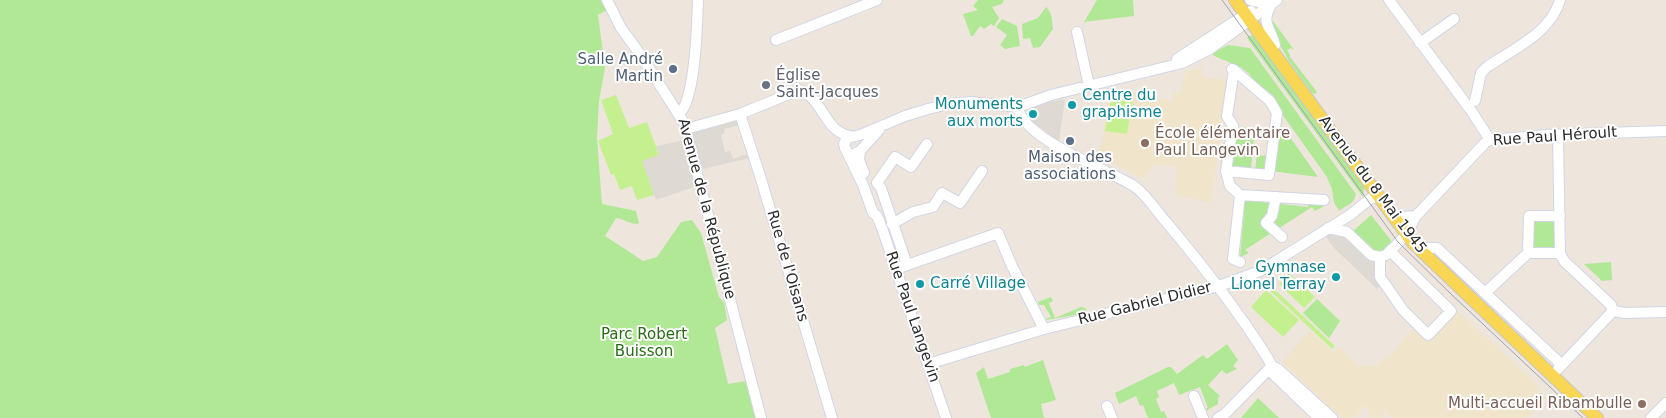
<!DOCTYPE html>
<meta charset="utf-8">
<style>
body{margin:0}
canvas{display:block;background:#eee6dc}
</style>
<canvas width="1666" height="418"></canvas>
<script>
const context = document.querySelector('canvas').getContext('2d');
context.lineJoin = 'round';
function fill(path, color) { context.fillStyle = color; context.fill(path, 'evenodd'); }
function stroke(path, color, width, dash) { context.strokeStyle = color; context.lineWidth = width; context.lineCap = dash ? 'butt' : 'round'; context.setLineDash(dash || []); context.stroke(path); }
function write(font, color, halo, rows, align = 'center') {
  context.font = font + ' "DejaVu Sans",sans-serif'; context.lineWidth = 4; context.setLineDash([]); context.textBaseline = 'middle'; context.strokeStyle = halo; context.fillStyle = color; for (const [text, x, y, turn = 0] of rows) {
    context.save(); context.translate(x, y); context.rotate((+turn || 0) * Math.PI / 180); context.textAlign = isNaN(turn) ? turn : align; if (halo) context.strokeText(text, 0, 0); context.fillText(text, 0, 0); context.restore();
  }
}
fill(new Path2D(`
 M 1203,67 L 1202,77 L 1228,80 L 1211,203 L 1175,195 L 1176,166 L 1154,165 L 1144,179 L 1096,155 L 1102,143 L 1107,102 L 1133,93 L 1138,93 L 1150,98 L 1172,101 L 1173,93 L 1181,91 L 1186,72 Z
 M 1458,311 L 1538,385 L 1536,388 L 1547,397 L 1528,418 L 1392,418 L 1385,411 L 1382,418 L 1370,418 L 1367,404 L 1354,418 L 1342,418 L 1282,362 L 1310,331 L 1333,352 L 1339,347 L 1357,364 L 1368,366 L 1376,365 L 1387,356 L 1389,357 L 1400,346 L 1398,344 L 1415,329 L 1430,342 Z`), '#f0e5ca');
fill(new Path2D(`
 M 0,0 L 604,0 L 607,10 L 598,15 L 605,68 L 599,101 L 597,138 L 602,204 L 636,211 L 639,223 L 637,224 C 630,224 624,219 616,218 L 605,236 L 643,261 L 657,257 L 681,222 L 692,220 L 701,233 L 719,297 L 724,302 L 727,320 L 715,328 L 728,384 L 747,381 L 758,418 L 0,418 Z
 M 978,0 L 1004,0 L 1002,4 L 992,7 L 999,18 L 994,26 L 991,24 L 984,29 L 980,26 L 973,36 L 971,36 L 963,14 L 978,10 L 973,6 Z
 M 1097,0 L 1133,0 L 1134,16 L 1084,22 Z
 M 1046,7 C 1052,12 1052,21 1053,29 L 1040,47 L 1033,48 L 1030,38 L 1023,39 L 1022,24 L 1038,18 Z
 M 1002,19 L 1017,26 L 1020,46 L 1005,49 L 1000,45 L 1007,35 L 996,27 Z
 M 1273,21 L 1294,50 L 1291,48 L 1287,50 L 1290,55 L 1290,57 L 1317,92 L 1315,94 L 1312,93 L 1289,61 L 1267,22 Z
 M 1253,34 L 1355,174 L 1364,188 L 1363,197 L 1247,38 Z
 M 1228,45 L 1250,48 L 1356,194 C 1354,204 1347,205 1340,210 L 1340,211 C 1332,202 1334,200 1332,189 C 1331,186 1328,181 1327,177 L 1277,107 L 1274,96 L 1263,89 L 1255,80 L 1253,80 C 1246,65 1227,63 1213,55 L 1212,53 Z
 M 1278,120 L 1318,177 L 1271,171 Z
 M 1242,127 L 1255,128 L 1251,169 L 1231,167 L 1237,133 L 1241,133 Z
 M 1257,155 L 1268,156 L 1266,171 L 1255,170 Z
 M 1245,200 L 1308,207 L 1309,202 L 1326,205 L 1315,211 L 1312,207 L 1245,250 L 1249,253 L 1240,257 Z
 M 1371,215 L 1393,243 C 1390,245 1387,249 1384,251 C 1373,256 1359,238 1352,232 Z
 M 1533,221 L 1557,221 L 1555,248 L 1534,249 Z
 M 1611,262 L 1612,280 L 1602,281 L 1584,264 Z
 M 1051,297 L 1053,301 L 1049,303 L 1055,318 L 1081,307 L 1086,308 L 1086,313 L 1046,320 L 1046,319 L 1051,317 L 1044,305 L 1039,305 L 1038,302 Z
 M 1317,299 L 1340,321 L 1329,338 L 1303,313 Z
 M 1227,344 L 1238,360 L 1233,366 L 1237,369 L 1226,374 L 1222,370 L 1208,385 L 1220,396 L 1218,398 L 1218,404 L 1204,412 L 1203,410 L 1208,408 L 1200,387 L 1179,395 L 1174,383 L 1157,391 L 1159,397 L 1156,399 L 1161,412 L 1164,411 L 1167,418 L 1148,418 L 1143,405 L 1140,406 L 1136,396 L 1119,404 L 1115,393 L 1168,367 L 1171,367 L 1177,374 L 1203,355 L 1207,359 Z
 M 1043,360 L 1056,400 L 1041,404 L 1044,418 L 991,418 L 976,373 L 984,367 L 988,379 L 1010,372 L 1010,369 L 1024,365 L 1025,367 Z
 M 1258,398 L 1279,418 L 1241,418 Z`), '#b0e895');
fill(new Path2D(`
 M 616,95 L 629,128 L 647,122 L 659,155 L 643,161 L 654,195 L 637,200 L 632,186 L 620,190 L 614,174 L 611,175 L 598,141 L 613,134 L 601,100 Z
 M 1133,98 L 1127,134 L 1105,131 L 1110,103 Z
 M 1289,273 L 1315,297 L 1304,308 L 1279,284 Z
 M 1270,285 L 1335,346 L 1332,349 L 1267,288 Z
 M 1266,290 L 1299,320 L 1283,337 L 1251,307 Z`), '#c5f090');
fill(new Path2D(`
 M 1065,99 L 1059,142 L 1031,121 L 1028,117 L 1027,113 L 1030,108 L 1036,105 Z
 M 735,119 L 740,122 L 739,125 L 724,129 L 725,133 L 721,135 L 725,152 L 730,151 L 733,159 L 749,153 L 750,158 L 699,170 L 692,134 L 695,130 Z
 M 685,140 L 697,186 L 656,200 L 642,161 L 659,155 L 656,146 Z
 M 1330,232 L 1347,236 L 1376,265 L 1381,285 L 1377,289 L 1333,247 L 1326,237 Z`), '#ded9d3');
const minor = new Path2D(`
 M 607,0 L 621,28 L 640,54 L 684,123 L 761,418
 M 1250,0 L 1258,2 L 1267,2
 M 1389,0 L 1472,112 L 1490,140
 M 1270,7 C 1261,24 1271,28 1275,45
 M 1077,32 L 1089,86
 M 776,40 L 877,0
 M 1420,43 L 1454,19
 M 1177,59 L 1251,11
 M 1232,69 L 1234,70 L 1227,116 L 1233,126 L 1226,171 L 1230,186 L 1240,195
 M 1475,101 L 1481,73 L 1487,67 C 1513,49 1551,33 1560,0
 M 1018,107 C 1021,138 1108,170 1134,186 C 1147,195 1157,212 1167,223 C 1203,266 1237,309 1267,357 L 1272,366 L 1272,373 L 1319,418
 M 679,114 C 696,99 697,23 698,0
 M 740,114 L 761,179 L 832,418
 M 686,129 L 740,114 L 799,90 C 822,96 825,133 850,136
 M 1558,135 L 1560,253 L 1564,261 L 1611,305 L 1613,311 L 1625,313 L 1666,312
 M 860,151 L 859,160 L 864,173
 M 854,154 L 860,151 L 879,130
 M 1226,171 L 1269,175 L 1277,113 L 1270,101 L 1234,70
 M 877,183 L 881,188 L 907,265
 M 877,183 L 895,157 L 911,167 L 927,144
 M 1240,195 L 1324,200
 M 1276,197 L 1272,216 L 1266,223 L 1282,237
 M 1392,211 L 1400,217 L 1416,216
 M 892,224 L 913,212 L 933,207 L 942,193 L 960,203 L 982,171
 M 1328,228 L 1347,232 L 1371,255 L 1380,257 L 1386,255 L 1406,235 L 1416,216 L 1485,143 L 1490,140 L 1546,135 L 1666,131
 M 1426,248 L 1437,248 L 1562,365
 M 1528,253 L 1529,216 L 1560,216
 M 1380,257 L 1380,277 L 1403,310 L 1428,335 L 1451,311 L 1390,251
 M 1240,262 L 1233,259 L 1240,195
 M 896,269 L 998,233 L 1012,266 L 1044,329
 M 1485,293 L 1528,253 L 1560,253
 M 928,364 L 1044,329 L 1219,286 L 1260,271 L 1350,215 L 1370,199 L 1377,197 L 1383,200
 M 1272,366 L 1278,369 L 1332,418
 M 1558,369 L 1613,311
 M 1194,396 L 1203,418
 M 1107,406 L 1112,418
 M 946,418 L 882,228 L 877,216 L 873,213 L 863,185 L 845,148 L 844,144 L 847,138 L 860,135 L 905,116 L 928,109 L 949,104 L 971,102 L 1018,107 L 1051,95 L 1182,63 L 1210,49 L 1277,0
 M 1218,418 L 1225,414 L 1272,366
 M 1651,418 L 1666,403`);
const major = new Path2D(`
 M 1235,0 L 1413,243 L 1597,418`);
stroke(minor, '#d1d5e5', 12);
stroke(major, '#c8c8c8', 14);
stroke(minor, '#fff', 10);
stroke(major, '#fad655', 12);
stroke(new Path2D(`
 M 1222,0 L 1398,242 L 1452,295 L 1583,418`), '#9ea1b7', 1);
for (const [x, y, r, color] of [
 [673,69,5,"#5c6f8a"],
 [766,85,5,"#6b7280"],
 [1072,105,5,"#0f9aa8"],
 [1033,114,5,"#0f9aa8"],
 [1070,141,5,"#5c6f8a"],
 [1145,143,5,"#8d6e63"],
 [1336,277,5,"#0f9aa8"],
 [920,284,5,"#0f9aa8"],
 [1642,404,5,"#8d6e63"]
]) { const dot = new Path2D(); dot.arc(x, y, r, 0, 2 * Math.PI); context.fillStyle = color; context.fill(dot); stroke(dot, '#fff', 2); }
write('15px', '#4e5e75', '#fff', [
 ["Salle André",663,60],
 ["Martin",663,77],
 ["Maison des",1070,158,"center"],
 ["associations",1070,175,"center"]
], 'right');
write('15px', '#5b616d', '#fff', [
 ["Église",776,76],
 ["Saint-Jacques",776,93]
], 'left');
write('15px', '#0d838f', '#fff', [
 ["Centre du",1082,96],
 ["graphisme",1082,113],
 ["Monuments",1023,105,"right"],
 ["aux morts",1023,122,"right"],
 ["Gymnase",1326,268,"right"],
 ["Lionel Terray",1326,285,"right"],
 ["Carré Village",930,284]
], 'left');
write('15px', '#785e54', '#fff', [
 ["École élémentaire",1155,134],
 ["Paul Langevin",1155,151],
 ["Multi-accueil Ribambulle",1632,404,"right"]
], 'left');
write('15px', '#2b2b2b', '#fff', [
 ["Rue Paul Héroult",1555,137,-4],
 ["Avenue du 8 Mai 1945",1372,185,53],
 ["Avenue de la République",706,209,75],
 ["Rue de l'Oisans",787,266,74],
 ["Rue Gabriel Didier",1145,304,-14],
 ["Rue Paul Langevin",912,317,71]
]);
write('15px', '#266d15', '#fff', [
 ["Parc Robert",644,335],
 ["Buisson",644,352]
]);
</script>
